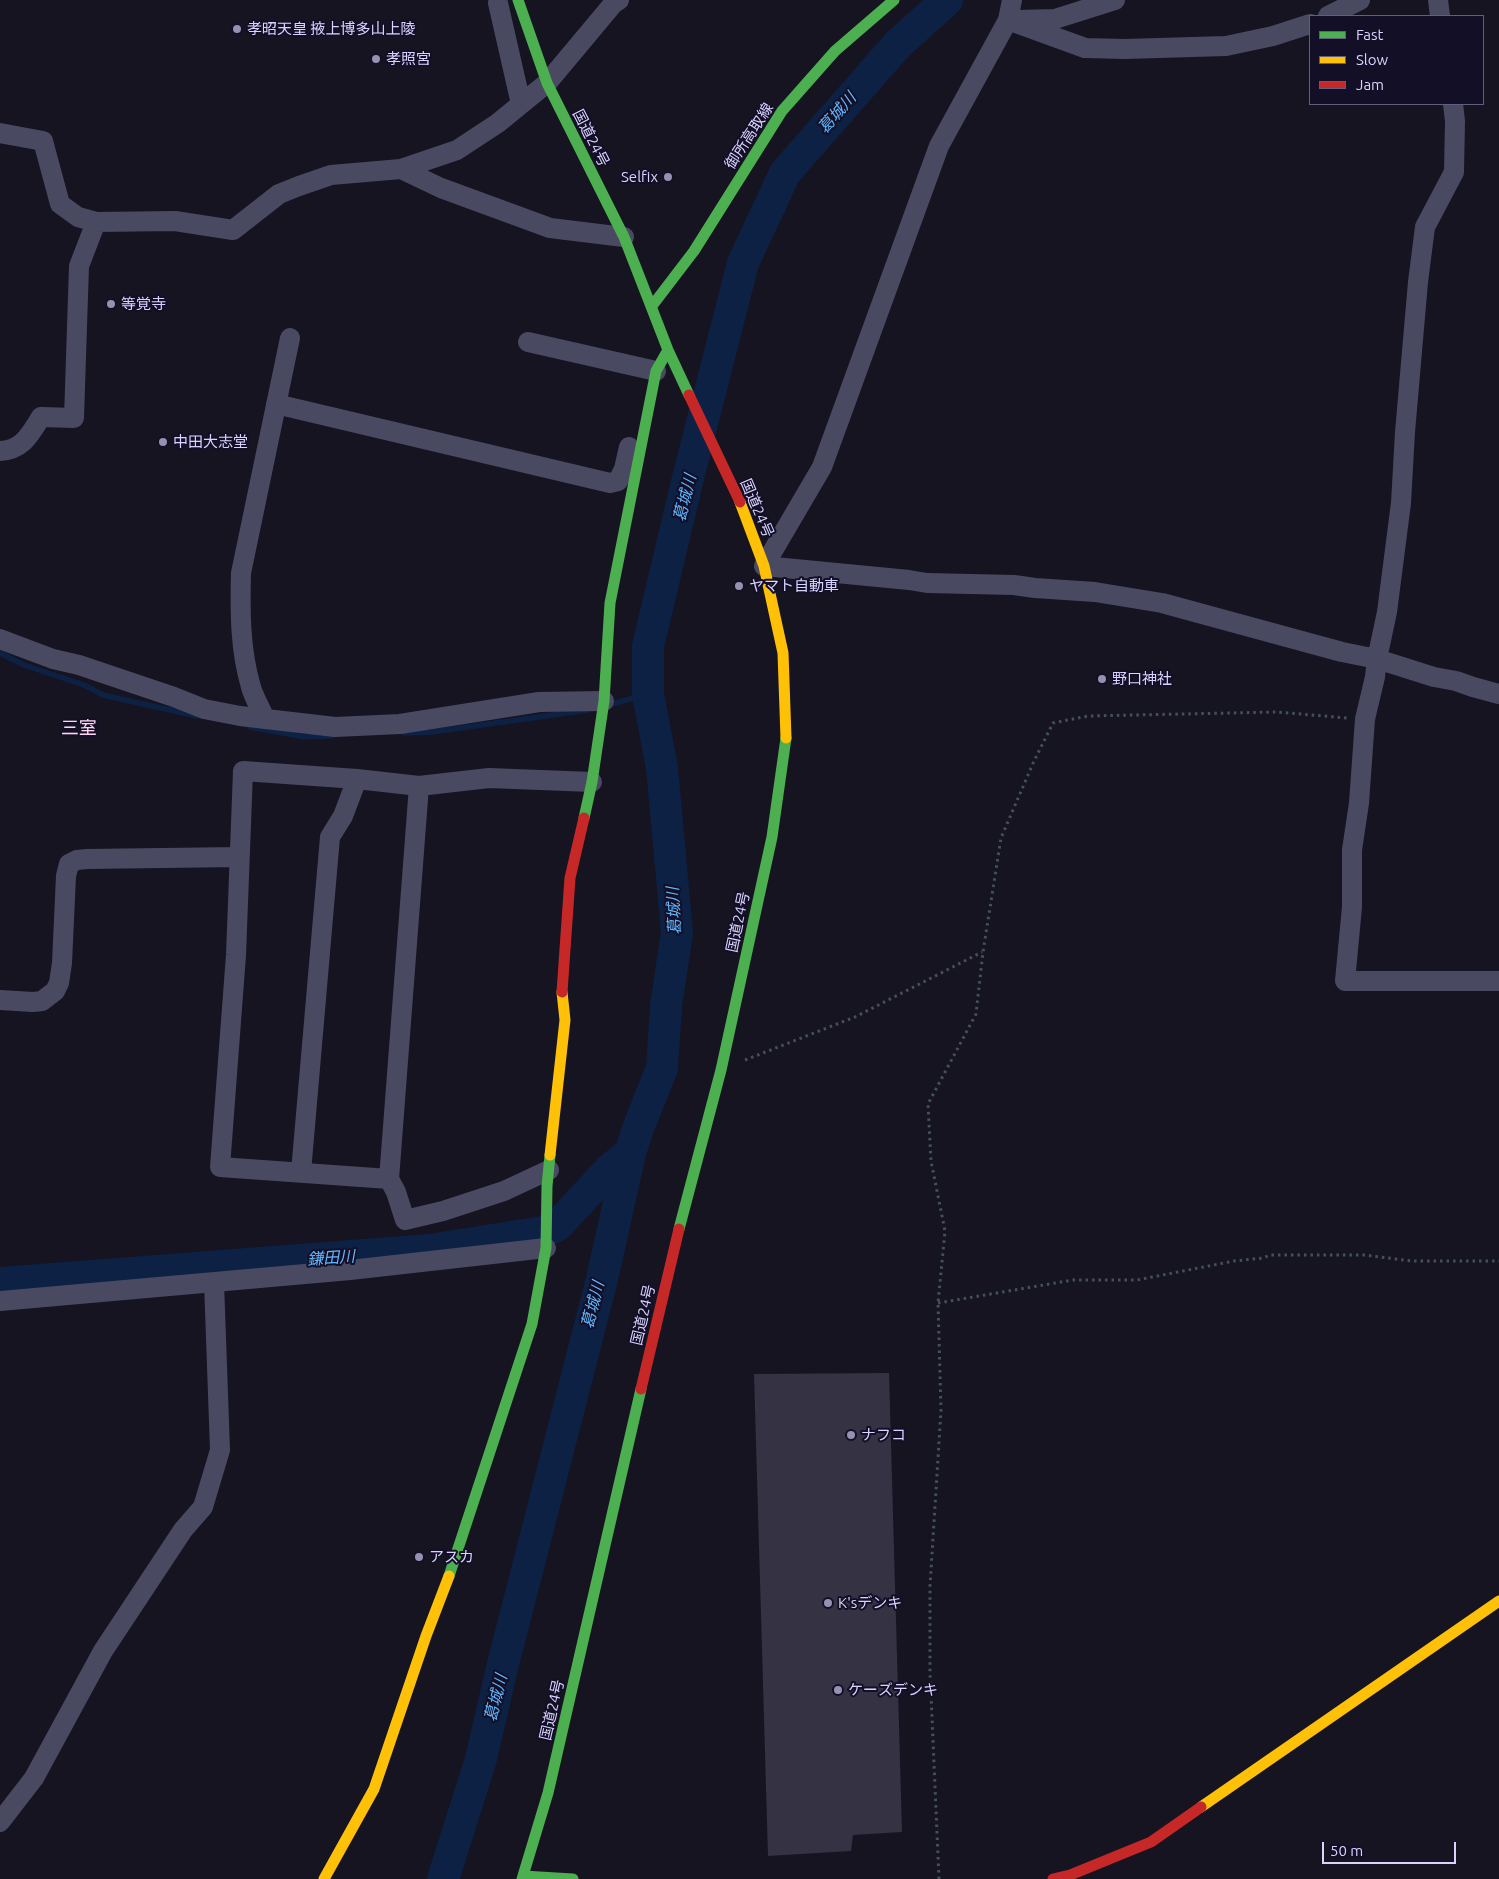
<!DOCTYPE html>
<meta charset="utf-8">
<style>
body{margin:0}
#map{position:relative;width:1499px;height:1879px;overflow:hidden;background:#161421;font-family:Ubuntu,sans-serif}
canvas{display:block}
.legend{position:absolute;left:1309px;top:15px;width:175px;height:90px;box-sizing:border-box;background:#130f26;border:1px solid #625e7d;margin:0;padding:6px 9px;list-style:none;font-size:15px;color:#d9d4ff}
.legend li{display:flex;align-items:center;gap:10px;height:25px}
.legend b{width:25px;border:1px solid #625e7d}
.scale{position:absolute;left:1322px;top:1842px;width:134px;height:22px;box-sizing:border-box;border:2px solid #d9d4ff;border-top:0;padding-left:6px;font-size:15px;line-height:18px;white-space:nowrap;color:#d9d4ff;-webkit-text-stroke:4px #130f26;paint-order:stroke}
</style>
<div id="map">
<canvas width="1499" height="1879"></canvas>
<ul class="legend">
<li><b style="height:6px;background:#4caf50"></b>Fast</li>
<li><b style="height:6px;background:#ffc107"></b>Slow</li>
<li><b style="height:6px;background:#c62828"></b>Jam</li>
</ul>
<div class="scale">50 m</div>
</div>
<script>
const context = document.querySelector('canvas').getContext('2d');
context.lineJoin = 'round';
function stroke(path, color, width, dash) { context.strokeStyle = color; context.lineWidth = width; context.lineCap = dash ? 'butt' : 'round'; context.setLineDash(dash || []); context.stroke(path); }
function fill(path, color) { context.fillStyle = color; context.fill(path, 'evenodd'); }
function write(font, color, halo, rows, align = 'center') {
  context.font = font + ' Ubuntu,"Noto Sans JP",sans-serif'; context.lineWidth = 4; context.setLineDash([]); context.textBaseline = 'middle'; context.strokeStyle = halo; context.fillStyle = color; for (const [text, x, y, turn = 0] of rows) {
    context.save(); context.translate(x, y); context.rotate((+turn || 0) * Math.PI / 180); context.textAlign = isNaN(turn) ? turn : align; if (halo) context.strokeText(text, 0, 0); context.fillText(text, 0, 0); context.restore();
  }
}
stroke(new Path2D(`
 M 0,653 L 24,665 L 84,685 L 103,695 L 197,716
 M 612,704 L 648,694
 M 250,727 L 305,737 L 332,736
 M 404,733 L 432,732 L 588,710`), '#0d2144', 5.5);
stroke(new Path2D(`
 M 0,1283 L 429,1250 L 543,1232 L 558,1225 L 608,1171 L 630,1153
 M 443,1879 L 481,1759 L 502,1668 L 602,1279 L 630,1153 L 639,1126 L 662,1068 L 666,1006 L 677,932 L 662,768 L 648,694 L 648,646 L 687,482 L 743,263 L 785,173 L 898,44 L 947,0`), '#0d2144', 32);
fill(new Path2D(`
 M 889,1373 L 902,1832 L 853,1835 L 851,1851 L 768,1856 L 754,1374 Z`), '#343243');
stroke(new Path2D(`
 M 745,1060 L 855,1017 L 982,952
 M 938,1303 L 1073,1280 L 1137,1280 L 1234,1261 L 1263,1258 L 1270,1255 L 1364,1255 L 1412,1261 L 1499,1261
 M 939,1879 L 930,1671 L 930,1586 L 941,1410 L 938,1303 L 945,1231 L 931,1161 L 928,1104 L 976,1014 L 983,952 L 1001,838 L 1034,761 L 1053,723 L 1088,716 L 1277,712 L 1347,718`), '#44505f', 3, [2.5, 4]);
stroke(new Path2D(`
 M 1012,0 L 1008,20 L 939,146 L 822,467 L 764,566 L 909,580 L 927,583 L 1014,585 L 1035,588 L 1095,592 L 1162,603 L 1342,652 L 1377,659 L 1434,677 L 1456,681 L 1473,687 L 1499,694
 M 1438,0 L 1440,16
 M 498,3 L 521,104
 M 1328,16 L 1360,0
 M 1008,20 L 1085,48 L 1125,49 L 1226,46 L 1273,36 L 1310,24
 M 1017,20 L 1055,19 L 1115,0
 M 1453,104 L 1455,121 L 1454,172 L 1425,227 L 1418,282 L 1405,432 L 1401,503 L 1387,612 L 1377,659 L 1375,677 L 1365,719 L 1359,803 L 1352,850 L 1352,907 L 1345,981 L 1499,981
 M 0,133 L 43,141 L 60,204 L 78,217 L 96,222 L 175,221 L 233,230 L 279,194 L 299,186 L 331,175 L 401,169 L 457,150 L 498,123 L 547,83 L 613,4 L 619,0
 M 401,169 L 441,188 L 550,228 L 624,237
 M 528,342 L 656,371
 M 276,404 L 610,483 L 618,481 L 624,469 L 629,447
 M 0,451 C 23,450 30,434 41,417 L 74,418 L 79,266 L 96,222
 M 0,639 L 53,659 L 79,665 L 174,697 L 204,709 L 240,716 L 335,727 L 400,724 L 539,702 L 604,701
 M 265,719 C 261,709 254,698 251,687 C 240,650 240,611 241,573 L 290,338
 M 0,1000 L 33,1002 L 42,1001 L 55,991 L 59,983 L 62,963 L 66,876 L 69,864 L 77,860 L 87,859 L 239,857
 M 549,1170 L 504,1191 L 443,1211 L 405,1220 L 396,1192 L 389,1179 L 419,786 L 489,778 L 592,782
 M 301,1172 L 330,837 L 343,816 L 357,779
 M 389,1179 L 220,1167 L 236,955 L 243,771 L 357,779 L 419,786
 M 0,1301 L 350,1270 L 546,1248
 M 0,1822 L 34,1778 L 103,1651 L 183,1530 L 203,1507 L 220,1450 L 214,1282`), '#4a4962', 20);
stroke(new Path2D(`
 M 518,0 L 547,83 L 624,237 L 668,350 L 689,395
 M 652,306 L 694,251 L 782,111 L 835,51 L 894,0
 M 584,818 L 592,782 L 604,701 L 610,603 L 656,371 L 668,350
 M 679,1229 L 721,1070 L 772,837 L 786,738
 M 449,1576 L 532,1324 L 546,1248 L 547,1186 L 550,1155
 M 523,1876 L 573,1879
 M 522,1879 L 548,1793 L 641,1389`), '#4caf50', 11);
stroke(new Path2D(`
 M 740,502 L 764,566 L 783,653 L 786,738
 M 550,1155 L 565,1020 L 562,992
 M 1201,1807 L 1499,1601
 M 324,1879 L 374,1789 L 426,1636 L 449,1576`), '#ffc107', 11);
stroke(new Path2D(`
 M 689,395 L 740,502
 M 562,992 L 570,878 L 584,818
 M 641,1389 L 679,1229
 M 1053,1879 L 1070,1875 L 1151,1842 L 1201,1807`), '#c62828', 11);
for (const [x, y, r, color] of [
 [237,29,5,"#9591b1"],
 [376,59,5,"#9591b1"],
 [668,177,5,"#9591b1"],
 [111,304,5,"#9591b1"],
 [163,442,5,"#9591b1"],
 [739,586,5,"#9591b1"],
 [1102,679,5,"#9591b1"],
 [851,1435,5,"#9591b1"],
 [419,1557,5,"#9591b1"],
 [828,1603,5,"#9591b1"],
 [838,1690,5,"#9591b1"]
]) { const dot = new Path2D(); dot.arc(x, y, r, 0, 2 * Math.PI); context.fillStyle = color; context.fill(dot); stroke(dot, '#130f26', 2); }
write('15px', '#d9d4ff', '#130f26', [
 ["孝昭天皇 掖上博多山上陵",247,29],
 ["孝照宮",386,59],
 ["Selfix",658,177,"right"],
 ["等覚寺",121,304],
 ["中田大志堂",173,442],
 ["ヤマト自動車",749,586],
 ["野口神社",1112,679],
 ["ナフコ",861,1435],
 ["アスカ",429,1557],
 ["K'sデンキ",838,1603],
 ["ケーズデンキ",848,1690]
], 'left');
write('15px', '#d9d4ff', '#130f26', [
 ["御所高取線",749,136,-57],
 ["国道24号",591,138,63],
 ["国道24号",757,508,67],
 ["国道24号",738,922,-78],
 ["国道24号",643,1315,-77],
 ["国道24号",552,1710,-77]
]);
write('italic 16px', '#62b6ff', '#130f26', [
 ["葛城川",837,113,-49],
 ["葛城川",685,498,-76],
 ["葛城川",674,911,-93],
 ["鎌田川",331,1258,-4],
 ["葛城川",593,1305,-76],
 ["葛城川",496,1698,-76]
]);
write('18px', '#ffd6f0', '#130f26', [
 ["三室",79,728]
]);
</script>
